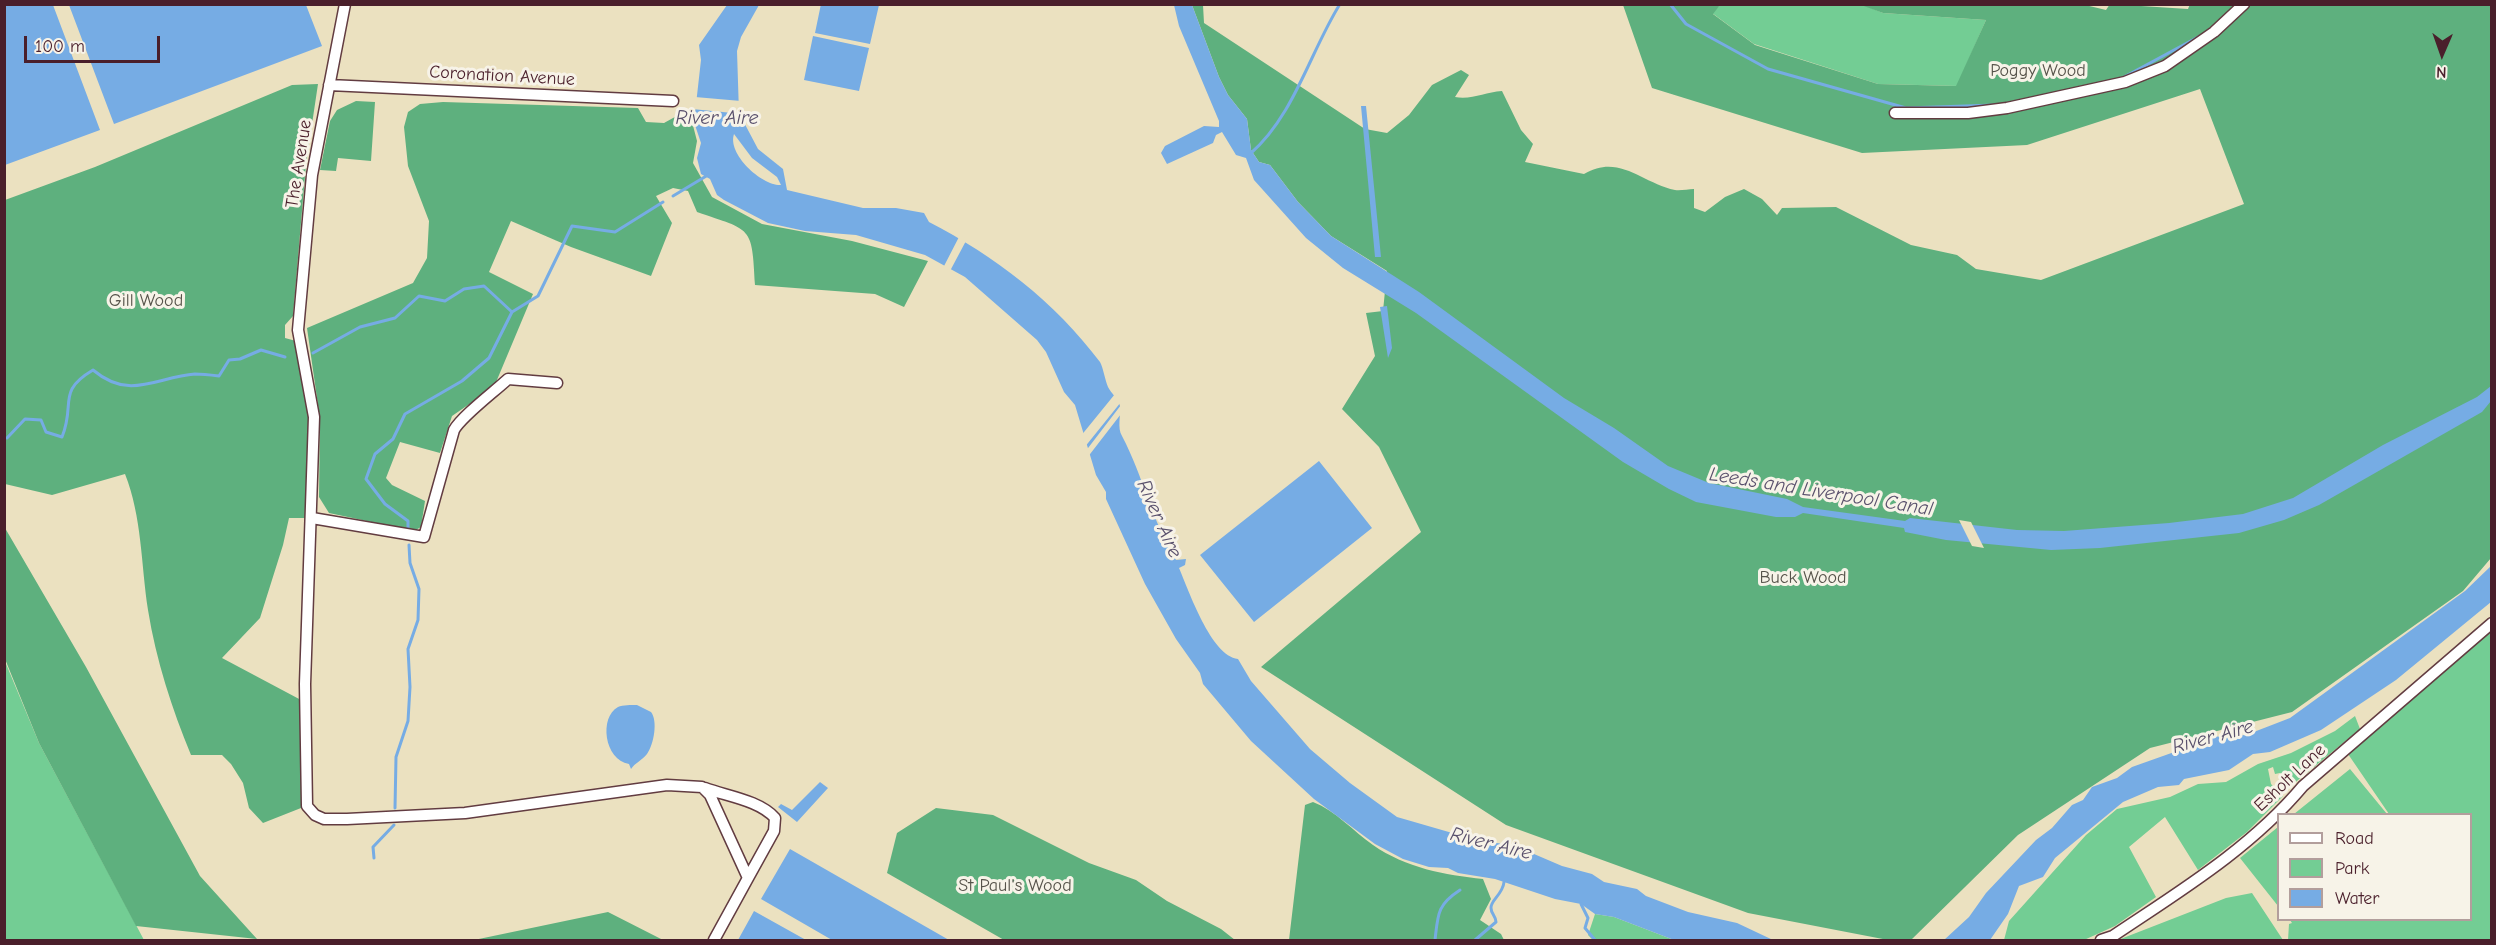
<!DOCTYPE html>
<style>
body{margin:0}
#map{position:relative;width:2496px;height:945px;overflow:hidden;background:#ebe1c0;font-family:"Comic Neue",sans-serif}
canvas{display:block}
.frame{position:absolute;inset:0;border:6px solid #4a1f2b;pointer-events:none}
.legend{position:absolute;left:2277px;top:813px;width:195px;height:108px;box-sizing:border-box;background:#f7f3e8;border:2px solid #b29e9c;margin:0;padding:8px 10px;list-style:none;font-size:18px;color:#4a1f2b}
.legend li{display:flex;align-items:center;gap:12px;height:30px}
.legend b{width:30px;border:2px solid #b29e9c}
.north{position:absolute;left:2412px;top:24px;width:60px;height:60px;-webkit-text-stroke:4px #f7f3e8;paint-order:stroke;rotate:182deg;font-size:16px;font-weight:700;line-height:24px;text-align:center;color:#4a1f2b}
.north::after{content:'';display:block;margin:auto;width:21px;height:27px;background:#4a1f2b;clip-path:polygon(50% 0,100% 100%,50% 72%,0 100%)}
.scale{position:absolute;left:24px;top:36px;width:136px;height:27px;box-sizing:border-box;border:3px solid #4a1f2b;border-top:0;padding-left:8px;font-size:18px;line-height:21px;white-space:nowrap;color:#4a1f2b;-webkit-text-stroke:4px #f7f3e8;paint-order:stroke}
</style>
<div id="map">
<canvas width="2496" height="945"></canvas>
<div class="frame"></div>
<ul class="legend">
<li><b style="height:8px;background:#fff"></b>Road</li>
<li><b style="height:16px;background:#73cd94"></b>Park</li>
<li><b style="height:16px;background:#76ace4"></b>Water</li>
</ul>
<div class="north">N</div>
<div class="scale">100 m</div>
</div>
<script>
const context = document.querySelector('canvas').getContext('2d');
context.lineJoin = 'round';
function fill(path, color) { context.fillStyle = color; context.fill(path, 'evenodd'); }
function stroke(path, color, width, dash) { context.strokeStyle = color; context.lineWidth = width; context.lineCap = dash ? 'butt' : 'round'; context.setLineDash(dash || []); context.stroke(path); }
function write(font, color, halo, rows, align = 'center') {
  context.font = font + ' "Comic Neue",sans-serif'; context.lineWidth = 6; context.setLineDash([]); context.textBaseline = 'middle'; context.strokeStyle = halo; context.fillStyle = color; for (const [text, x, y, turn = 0] of rows) {
    context.save(); context.translate(x, y); context.rotate((+turn || 0) * Math.PI / 180); context.textAlign = isNaN(turn) ? turn : align; if (halo) context.strokeText(text, 0, 0); context.fillText(text, 0, 0); context.restore();
  }
}
fill(new Path2D(`
 M 1861,4 L 1883,13 L 1986,20 L 1957,86 L 1878,84 L 1754,44 L 1712,13 L 1720,5 Z
 M 2491,629 L 2491,940 L 2288,940 L 2289,924 L 2292,923 L 2290,920 L 2470,920 L 2470,814 L 2389,814 L 2348,754 Z
 M 4,659 L 39,743 L 144,940 L 5,940 Z
 M 2355,716 L 2360,729 L 2292,785 L 2280,773 L 2275,774 L 2273,767 L 2268,769 L 2271,784 L 2283,796 L 2247,832 L 2198,870 L 2165,817 L 2129,847 L 2156,897 L 2115,926 L 2084,940 L 2004,940 L 2009,921 L 2086,835 L 2117,809 L 2170,797 L 2198,784 L 2226,782 L 2258,764 L 2291,753 L 2335,731 Z
 M 2350,769 L 2387,814 L 2294,814 Z
 M 2278,827 L 2278,906 L 2240,858 Z
 M 2252,893 L 2283,940 L 2118,940 L 2226,898 Z
 M 1595,914 L 1614,917 L 1674,940 L 1593,940 L 1588,935 Z`), '#73cd94');
fill(new Path2D(`
 M 2081,4 L 2106,10 L 2110,4 L 2188,9 L 2190,4 L 2491,5 L 2491,558 L 2463,591 L 2292,712 L 2150,748 L 2018,835 L 1911,940 L 1888,940 L 1748,913 L 1506,825 L 1261,667 L 1421,532 L 1379,447 L 1342,409 L 1375,356 L 1366,313 L 1383,311 L 1387,271 L 1331,236 L 1298,202 L 1270,165 L 1259,162 L 1251,150 L 1247,119 L 1228,95 L 1219,77 L 1192,5 L 1203,5 L 1204,23 L 1365,129 L 1387,133 L 1409,115 L 1432,85 L 1461,70 L 1469,75 L 1455,97 C 1472,100 1485,92 1502,91 L 1521,130 L 1533,144 L 1525,162 L 1584,174 C 1619,153 1642,183 1675,190 C 1680,191 1688,189 1694,189 L 1694,208 L 1705,212 L 1725,197 L 1744,189 L 1762,199 L 1777,215 L 1782,208 L 1836,207 L 1911,245 L 1957,255 L 1976,269 L 2041,280 L 2244,204 L 2200,89 L 2027,145 L 1862,153 L 1652,88 L 1623,5 L 1720,5 L 1713,14 L 1755,45 L 1878,84 L 1956,86 L 1986,20 L 1883,13 L 1861,5 Z
 M 318,84 L 306,164 L 293,316 L 285,325 L 285,338 L 296,341 L 310,421 L 306,518 L 289,518 L 283,545 L 260,618 L 222,658 L 301,700 L 301,808 L 263,823 L 249,808 L 243,783 L 231,764 L 222,755 L 191,755 C 172,709 156,660 148,610 C 141,564 142,517 125,474 L 52,495 L 5,484 L 5,200 L 95,167 L 292,85 Z
 M 356,101 L 375,102 L 371,161 L 338,158 L 336,171 L 320,170 L 330,121 L 337,110 Z
 M 443,102 L 638,108 L 646,122 L 664,123 L 682,113 L 690,114 L 697,141 L 693,163 L 712,197 L 762,224 L 852,241 L 928,261 L 904,307 L 875,294 L 755,285 C 752,225 752,231 697,212 L 688,191 L 673,188 L 656,196 L 672,223 L 651,276 L 571,247 L 511,221 L 489,272 L 533,294 L 494,387 L 452,416 L 440,453 L 400,442 L 386,478 L 392,485 L 425,501 L 421,527 L 414,531 L 329,513 L 319,497 L 320,419 L 307,328 L 413,283 L 427,258 L 429,221 L 408,166 L 404,127 L 408,112 L 420,104 Z
 M 5,528 L 86,667 L 200,876 L 257,939 L 136,926 L 39,743 L 5,659 Z
 M 1313,802 C 1336,811 1353,831 1373,845 C 1406,868 1445,875 1483,879 L 1491,899 L 1480,920 L 1501,934 L 1504,940 L 1289,940 L 1305,805 Z
 M 936,808 L 993,815 L 1089,863 L 1136,880 L 1167,901 L 1221,929 L 1235,940 L 1004,940 L 887,873 L 897,833 Z
 M 608,912 L 663,940 L 474,940 Z`), '#5eb07e');
fill(new Path2D(`
 M 5,4 L 53,5 L 100,130 L 5,165 Z
 M 821,4 L 879,5 L 870,44 L 815,33 Z
 M 69,5 L 306,5 L 322,46 L 114,124 Z
 M 727,5 L 759,5 L 741,37 L 737,51 L 739,113 L 758,149 L 783,169 L 787,190 L 863,208 L 896,208 L 924,213 L 929,222 C 995,256 1055,302 1100,362 C 1103,367 1105,380 1108,387 C 1111,393 1119,400 1120,406 C 1121,415 1117,428 1122,436 C 1144,478 1151,519 1176,560 L 1186,559 L 1185,565 L 1179,568 C 1189,591 1211,656 1238,659 L 1251,681 L 1310,749 L 1350,783 L 1397,817 L 1473,839 L 1503,844 L 1511,849 L 1527,851 L 1562,866 L 1592,874 L 1604,882 L 1637,889 L 1646,896 L 1688,912 L 1737,923 L 1773,940 L 1674,940 L 1614,917 L 1595,914 L 1581,904 L 1555,899 L 1495,879 L 1458,873 L 1448,868 L 1429,867 L 1403,859 L 1375,844 L 1314,799 L 1251,741 L 1203,684 L 1200,673 L 1176,639 L 1145,584 L 1106,499 L 1106,492 L 1096,475 L 1075,405 L 1064,392 L 1046,352 L 1037,340 L 965,277 L 925,255 L 856,235 L 805,231 L 768,223 L 724,200 L 717,195 L 710,179 L 701,174 L 697,158 L 701,143 L 694,122 L 701,60 L 699,45 ZM 734,134 L 752,158 L 777,177 L 781,185 C 762,186 727,154 734,134 Z
 M 1174,5 L 1192,5 L 1219,77 L 1228,95 L 1247,119 L 1251,150 L 1259,162 L 1270,165 L 1298,202 L 1331,236 L 1419,292 L 1564,398 L 1614,428 L 1668,466 L 1709,483 L 1787,499 L 1803,507 L 1905,521 L 1910,518 L 2017,530 L 2064,531 L 2169,523 L 2243,514 L 2293,498 L 2383,445 L 2477,397 L 2491,386 L 2491,401 L 2482,412 L 2319,505 L 2284,520 L 2239,533 L 2100,548 L 2051,550 L 1946,540 L 1905,532 L 1904,528 L 1803,513 L 1795,517 L 1776,517 L 1696,502 L 1669,489 L 1623,462 L 1416,313 L 1343,268 L 1306,238 L 1254,180 L 1246,158 L 1236,155 L 1222,132 L 1216,135 L 1213,143 L 1167,164 L 1161,153 L 1165,146 L 1204,126 L 1219,127 L 1219,121 L 1179,26 Z
 M 813,36 L 869,48 L 859,91 L 804,80 Z
 M 1361,106 L 1366,106 L 1381,257 L 1375,257 Z
 M 1387,306 L 1392,348 L 1388,358 L 1380,307 Z
 M 1319,461 L 1372,528 L 1254,622 L 1200,555 Z
 M 2491,566 L 2491,602 L 2396,680 L 2321,730 L 2270,752 L 2253,754 L 2229,770 L 2184,779 L 2179,785 L 2158,787 L 2123,802 L 2055,858 L 2043,877 L 2019,886 L 2008,914 L 1990,940 L 1944,940 L 1969,917 L 1986,893 L 2036,840 L 2052,828 L 2072,805 L 2083,800 L 2092,787 L 2117,778 L 2132,767 L 2194,745 L 2209,737 L 2246,735 L 2290,718 L 2465,591 Z
 M 637,705 L 651,712 C 658,721 654,744 647,754 C 641,761 635,763 631,769 L 629,764 C 604,760 599,717 618,707 C 623,705 631,705 637,705 Z
 M 820,782 L 828,788 L 797,822 L 778,807 L 781,804 L 792,810 Z
 M 790,849 L 949,940 L 832,940 L 761,899 Z
 M 754,911 L 806,940 L 738,940 Z`), '#76ace4');
fill(new Path2D(`
 M 695,97 L 741,101 L 743,114 L 692,109 Z
 M 960,235 L 967,239 L 950,271 L 943,268 Z
 M 1115,394 L 1121,402 L 1084,448 L 1080,437 Z
 M 1121,405 L 1121,414 L 1087,458 L 1085,452 Z
 M 1959,520 L 1971,522 L 1984,548 L 1972,546 Z`), '#ebe1c0');
stroke(new Path2D(`
 M 1670,4 L 1686,24 L 1768,69 L 1906,108 L 1995,105
 M 2124,77 L 2200,36
 M 1250,154 C 1294,116 1310,52 1340,4
 M 673,196 L 708,175
 M 313,353 L 360,327 L 395,318 L 419,296 L 445,301 L 464,289 L 484,286 L 512,312
 M 7,438 L 25,419 L 41,420 L 46,432 L 62,437 C 76,403 56,392 93,370 C 130,401 156,377 195,374 C 203,374 211,375 219,376 L 229,360 L 240,359 L 261,350 L 285,357
 M 408,529 L 408,521 L 385,504 L 366,479 L 375,454 L 393,439 L 405,414 L 462,381 L 489,358 L 512,312 L 538,296 L 572,226 L 615,232 L 663,202
 M 395,808 L 396,757 L 408,721 L 410,687 L 408,649 L 418,620 L 419,589 L 410,563 L 409,545
 M 374,858 L 373,847 L 394,825
 M 1581,904 L 1588,918 L 1585,928 L 1595,940
 M 1435,940 C 1438,914 1437,905 1460,890
 M 1475,940 L 1496,922 C 1496,916 1491,914 1491,908 C 1490,901 1503,894 1504,882`), '#76ace4', 3);
const minor = new Path2D(`
 M 345,4 L 312,175 L 298,330 L 314,417 L 305,684 L 307,806 L 315,815 L 324,819 L 347,819 L 465,813 L 667,785 L 702,787 L 710,795 L 748,878 L 714,940
 M 329,85 L 673,101
 M 1895,113 L 1968,113 L 2007,108 L 2125,82 L 2165,66 L 2214,32 L 2244,4
 M 312,518 L 424,537 L 454,430 C 462,416 494,392 508,379 L 557,383
 M 705,788 C 726,796 759,800 775,818 L 774,831 L 748,878
 M 2101,940 L 2113,936 C 2180,891 2250,849 2303,786 L 2492,623`);
stroke(minor, '#623c41', 13);
stroke(minor, '#fff', 10);
write('18px', '#56534a', '#f7f3e8', [
 ["Poggy Wood",2038,71],
 ["Gill Wood",146,301],
 ["Buck Wood",1803,578],
 ["St Paul's Wood",1015,886]
]);
write('18px', '#4a1f2b', '#f7f3e8', [
 ["Coronation Avenue",502,76,3],
 ["The Avenue",299,164,-81],
 ["Esholt Lane",2290,778,-43]
]);
write('italic 20px', '#59506c', '#f7f3e8', [
 ["River Aire",717,118],
 ["Leeds and Liverpool Canal",1821,492,9],
 ["River Aire",1159,519,66],
 ["River Aire",2213,737,-15],
 ["River Aire",1491,844,14]
]);
</script>
